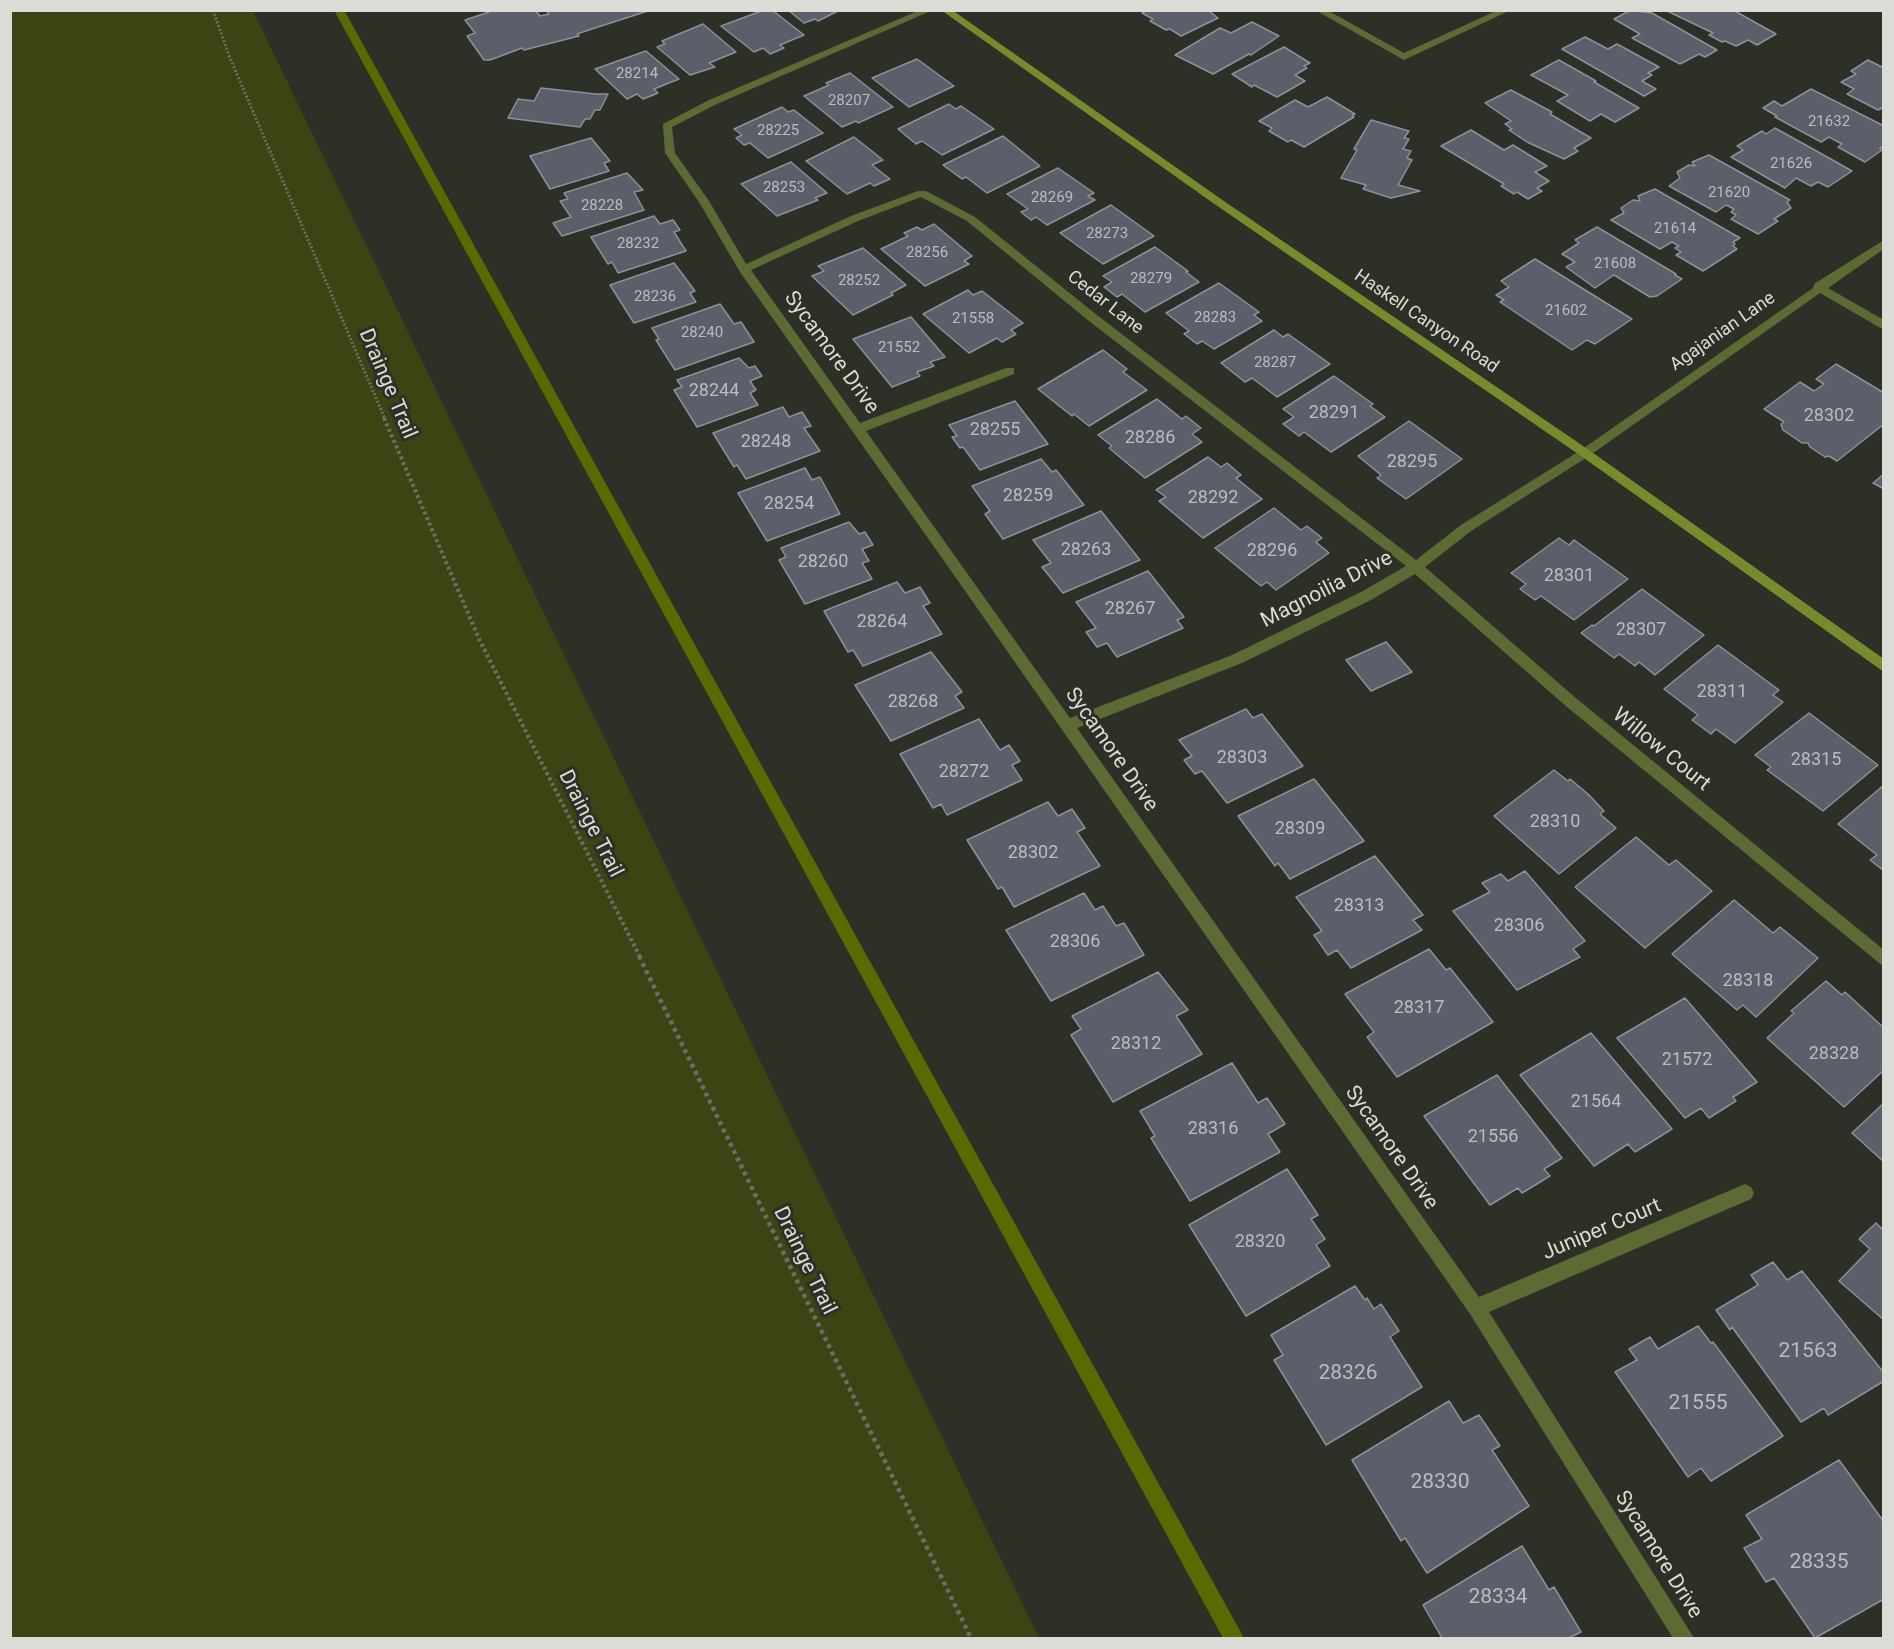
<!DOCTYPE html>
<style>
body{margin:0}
#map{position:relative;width:1894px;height:1649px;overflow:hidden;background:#2d3026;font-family:Roboto,sans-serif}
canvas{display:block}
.frame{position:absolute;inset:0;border:12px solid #dadcd5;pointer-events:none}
</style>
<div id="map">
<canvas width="1894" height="1649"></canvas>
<div class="frame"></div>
</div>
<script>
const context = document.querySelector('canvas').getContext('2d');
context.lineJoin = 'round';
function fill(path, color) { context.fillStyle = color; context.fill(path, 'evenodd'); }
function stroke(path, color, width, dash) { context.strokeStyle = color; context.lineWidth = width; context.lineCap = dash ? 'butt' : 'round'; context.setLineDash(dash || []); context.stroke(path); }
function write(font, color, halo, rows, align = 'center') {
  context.font = font + ' Roboto,sans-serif'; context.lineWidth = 6; context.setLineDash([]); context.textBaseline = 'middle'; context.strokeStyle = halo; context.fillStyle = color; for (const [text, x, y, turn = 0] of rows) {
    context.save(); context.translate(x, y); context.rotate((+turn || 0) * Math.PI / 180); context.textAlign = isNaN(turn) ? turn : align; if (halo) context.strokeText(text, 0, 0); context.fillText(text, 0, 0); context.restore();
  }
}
fill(new Path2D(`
 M 11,10 L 253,11 L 1039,1638 L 11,1638 Z`), '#3b4513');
fill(new Path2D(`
 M 334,10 L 344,10 L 1244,1638 L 1223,1638 Z`), '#596b00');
const building = new Path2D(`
 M 495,10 L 535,10 L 540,16 L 549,14 L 546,10 L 651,10 L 598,27 L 577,34 L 579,36 L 524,50 L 522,48 L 490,60 L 484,60 L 467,36 L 475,33 L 465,20 Z
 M 764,10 L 772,10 L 804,35 L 780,45 L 784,48 L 770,54 L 763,48 L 754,52 L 721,26 Z
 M 788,10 L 840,10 L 818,21 L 815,19 L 804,23 Z
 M 1147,10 L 1208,10 L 1218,18 L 1181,36 L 1170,29 L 1166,30 L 1150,21 L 1153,19 L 1142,13 Z
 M 1631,10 L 1652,13 L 1717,50 L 1705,57 L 1699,54 L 1680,64 L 1632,38 L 1640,34 L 1614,19 Z
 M 1665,10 L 1733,10 L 1776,34 L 1757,45 L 1748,40 L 1736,46 L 1725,41 L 1722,42 L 1709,35 L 1713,33 Z
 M 1252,22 L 1279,36 L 1251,55 L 1249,54 L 1213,74 L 1175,55 L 1220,28 L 1231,33 Z
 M 703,24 L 736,52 L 709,63 L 715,67 L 690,75 L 657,47 L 665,44 L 662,41 Z
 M 1585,37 L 1608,49 L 1617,44 L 1659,67 L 1648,73 L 1652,75 L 1642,81 L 1656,89 L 1644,96 L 1562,49 Z
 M 1284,47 L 1310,63 L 1304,66 L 1307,68 L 1295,75 L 1305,81 L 1277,97 L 1254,85 L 1252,87 L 1232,74 Z
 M 646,51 L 679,79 L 654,89 L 658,93 L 643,99 L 637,94 L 627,99 L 595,69 Z
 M 917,59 L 954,86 L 909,107 L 872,78 Z
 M 1559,60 L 1596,81 L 1594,82 L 1639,108 L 1615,122 L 1601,114 L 1590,121 L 1557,101 L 1568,95 L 1531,75 Z
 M 1868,60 L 1884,68 L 1884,107 L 1878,110 L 1847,94 L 1854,89 L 1841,82 L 1856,74 L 1851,71 Z
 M 850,73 L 893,107 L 858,123 L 856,121 L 842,127 L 804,96 L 829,85 L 826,83 Z
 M 541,88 L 596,94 L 608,94 L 600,110 L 595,110 L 590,119 L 585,119 L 580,127 L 508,118 L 518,99 L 534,101 Z
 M 1811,89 L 1884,126 L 1884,146 L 1880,148 L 1882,150 L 1865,162 L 1838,147 L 1842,144 L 1829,137 L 1821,142 L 1775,117 L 1777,116 L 1763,108 L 1774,101 L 1782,106 Z
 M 1511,90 L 1552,112 L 1550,114 L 1591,138 L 1574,148 L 1578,151 L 1564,159 L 1527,142 L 1509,130 L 1512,129 L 1505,124 L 1511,121 L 1485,103 Z
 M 1327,97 L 1355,114 L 1352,115 L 1354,117 L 1304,147 L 1291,140 L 1288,142 L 1269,131 L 1272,128 L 1259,121 L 1295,100 L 1308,107 Z
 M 949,104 L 956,109 L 961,106 L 994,129 L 942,155 L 922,141 L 916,144 L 898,129 Z
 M 782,107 L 788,112 L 794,110 L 823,133 L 768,158 L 750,143 L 744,145 L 736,138 L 742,135 L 734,129 Z
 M 1371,120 L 1409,131 L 1404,138 L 1409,139 L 1403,149 L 1411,151 L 1407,158 L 1412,160 L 1398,185 L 1420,191 L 1391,198 L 1363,189 L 1366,185 L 1341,178 L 1357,150 L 1354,149 Z
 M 1775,128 L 1820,153 L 1852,171 L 1828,187 L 1818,182 L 1811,186 L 1796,178 L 1785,188 L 1731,157 L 1743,150 L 1737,146 L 1762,131 L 1766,134 Z
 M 1471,130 L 1504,150 L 1513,145 L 1547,166 L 1535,172 L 1549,181 L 1537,188 L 1542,191 L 1528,199 L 1517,192 L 1514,194 L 1501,186 L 1504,184 L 1441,146 Z
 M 1003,136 L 1040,166 L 987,193 L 966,177 L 962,179 L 943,165 Z
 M 854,137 L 883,160 L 872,165 L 890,179 L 874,186 L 870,183 L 847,194 L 806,161 Z
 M 591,138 L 610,161 L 604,163 L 609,171 L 550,189 L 530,156 Z
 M 1709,155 L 1790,200 L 1787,202 L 1791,208 L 1774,219 L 1778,221 L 1758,234 L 1731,219 L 1736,215 L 1731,212 L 1734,209 L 1726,205 L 1716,212 L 1669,186 L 1680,178 L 1677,172 L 1689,165 L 1695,166 L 1692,162 Z
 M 791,162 L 827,193 L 815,198 L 818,200 L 777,216 L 741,184 Z
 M 1058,168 L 1094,193 L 1088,196 L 1095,200 L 1047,225 L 1036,217 L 1031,220 L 1021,212 L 1028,209 L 1007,194 Z
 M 627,173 L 643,190 L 634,192 L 644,210 L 562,236 L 553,223 L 571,217 L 560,201 L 568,199 L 564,193 Z
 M 1655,189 L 1740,238 L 1733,242 L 1735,244 L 1733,246 L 1737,249 L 1703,271 L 1676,255 L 1681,252 L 1675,248 L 1679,246 L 1672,242 L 1660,249 L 1611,220 L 1624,213 L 1621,208 L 1633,200 L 1640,201 L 1638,196 Z
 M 1111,205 L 1154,236 L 1103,264 L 1060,233 Z
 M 654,216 L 660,224 L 673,220 L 680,230 L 674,232 L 686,251 L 618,273 L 612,262 L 608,264 L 591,237 Z
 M 934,224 L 972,256 L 964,261 L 969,264 L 925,286 L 881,249 L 908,236 L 904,233 L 917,227 L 922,230 Z
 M 1597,227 L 1676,274 L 1675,275 L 1682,279 L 1657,296 L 1650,297 L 1614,275 L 1595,288 L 1566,267 L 1575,262 L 1562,254 L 1579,243 L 1575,240 Z
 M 1155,247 L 1188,271 L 1186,272 L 1199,282 L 1145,312 L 1122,294 L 1117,297 L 1104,287 L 1112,282 L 1103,276 Z
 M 863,248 L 906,285 L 891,293 L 893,295 L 853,315 L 812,276 L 824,271 L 818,266 Z
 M 1535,259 L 1632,319 L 1595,344 L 1587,340 L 1572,350 L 1500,302 L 1504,300 L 1496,295 L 1509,287 L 1501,281 Z
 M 674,263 L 695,291 L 690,293 L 696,302 L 634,323 L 610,285 Z
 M 1219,283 L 1259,312 L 1254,315 L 1262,321 L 1214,349 L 1202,341 L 1197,344 L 1184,334 L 1189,331 L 1166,313 Z
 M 968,290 L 973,295 L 982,291 L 1023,323 L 1011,330 L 1016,334 L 1002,342 L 997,338 L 969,353 L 923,314 Z
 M 720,304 L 734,324 L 741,322 L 754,342 L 675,370 L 656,340 L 659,339 L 652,328 Z
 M 911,317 L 945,357 L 930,362 L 934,366 L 917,372 L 920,376 L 892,387 L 853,339 Z
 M 1274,330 L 1283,337 L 1288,334 L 1330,364 L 1277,397 L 1252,378 L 1245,382 L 1221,363 Z
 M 1103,350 L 1127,369 L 1123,372 L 1147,390 L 1089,426 L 1074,414 L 1072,416 L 1038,389 Z
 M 739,358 L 749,368 L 755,366 L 762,376 L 750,381 L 756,390 L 750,393 L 758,405 L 697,427 L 674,390 L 682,387 L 677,380 Z
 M 1836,364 L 1884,393 L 1884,424 L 1837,461 L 1829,456 L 1825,457 L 1810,447 L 1808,443 L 1802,443 L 1783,430 L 1781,424 L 1784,422 L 1764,409 L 1800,382 L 1814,391 L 1824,384 L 1816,379 Z
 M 1334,376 L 1373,404 L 1370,406 L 1385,417 L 1331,452 L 1304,432 L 1299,436 L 1283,424 L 1294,417 L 1283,409 Z
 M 1157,399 L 1182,419 L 1186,416 L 1201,428 L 1192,434 L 1202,442 L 1145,478 L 1109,448 L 1112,446 L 1098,435 Z
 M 1015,401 L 1048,444 L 980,470 L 963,447 L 960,448 L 952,437 L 957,436 L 949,425 Z
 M 783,407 L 789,417 L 802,412 L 811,426 L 804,428 L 820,451 L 746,479 L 737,465 L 734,467 L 713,433 Z
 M 1409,421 L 1462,459 L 1406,499 L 1377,478 L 1381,475 L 1358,456 Z
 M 1208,457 L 1221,467 L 1227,463 L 1241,475 L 1236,478 L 1262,499 L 1203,538 L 1159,501 L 1166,497 L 1156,490 Z
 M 1041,459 L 1052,472 L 1056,470 L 1084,505 L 1003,539 L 985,514 L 990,511 L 972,486 Z
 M 805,468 L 812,480 L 820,477 L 840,514 L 767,541 L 738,493 Z
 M 1884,474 L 1884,489 L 1873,483 Z
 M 1274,508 L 1301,530 L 1307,526 L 1322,538 L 1316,542 L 1329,553 L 1276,590 L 1267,582 L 1261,586 L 1215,548 Z
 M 1101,511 L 1140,560 L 1063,593 L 1042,567 L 1051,563 L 1033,540 Z
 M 849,522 L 859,534 L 865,532 L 873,545 L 862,549 L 869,561 L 862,563 L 872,579 L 805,604 L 779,560 L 786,557 L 781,548 Z
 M 1559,538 L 1569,545 L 1574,540 L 1628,579 L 1574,620 L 1541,596 L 1535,600 L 1520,589 L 1526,584 L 1511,573 Z
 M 1148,571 L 1184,617 L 1177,620 L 1183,628 L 1117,657 L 1107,643 L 1097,647 L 1086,632 L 1096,628 L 1076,602 Z
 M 897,582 L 905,593 L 920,587 L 930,603 L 923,606 L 942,634 L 863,666 L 853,650 L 848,652 L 824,611 Z
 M 1642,589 L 1704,635 L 1655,675 L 1639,662 L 1635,666 L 1619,654 L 1614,658 L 1581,633 L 1592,625 L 1594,626 Z
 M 1386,642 L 1412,672 L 1371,691 L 1346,660 Z
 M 1718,645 L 1779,690 L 1773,695 L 1783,702 L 1735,743 L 1716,729 L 1711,734 L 1692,720 L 1698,715 L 1664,689 Z
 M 931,652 L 962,692 L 955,696 L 964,708 L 891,741 L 855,685 Z
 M 1246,709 L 1253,718 L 1262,714 L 1303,766 L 1227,803 L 1202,771 L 1195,774 L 1184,760 L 1192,756 L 1179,740 Z
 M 1809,713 L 1878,765 L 1823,811 L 1767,770 L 1771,767 L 1755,755 Z
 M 979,719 L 1000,750 L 1009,745 L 1020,761 L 1012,765 L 1022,780 L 947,815 L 941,804 L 933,808 L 900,754 Z
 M 1554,770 L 1568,781 L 1570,779 L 1588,794 L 1604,811 L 1600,814 L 1616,828 L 1559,874 L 1494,816 Z
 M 1314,779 L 1364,841 L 1290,879 L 1278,863 L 1275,866 L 1238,816 Z
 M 1884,785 L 1884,871 L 1870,860 L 1877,855 L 1838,824 Z
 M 1048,802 L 1058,816 L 1072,809 L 1085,828 L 1077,832 L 1100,866 L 1014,907 L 1002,887 L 998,889 L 967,840 Z
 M 1636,837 L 1669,865 L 1676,860 L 1712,891 L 1645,948 L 1575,887 Z
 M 1375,856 L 1423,915 L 1413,920 L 1422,930 L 1351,968 L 1337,950 L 1328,955 L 1314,935 L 1322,931 L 1296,897 Z
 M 1525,871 L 1585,941 L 1573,949 L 1580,957 L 1517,990 L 1453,911 L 1490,892 L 1482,883 L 1501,874 L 1508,881 Z
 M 1084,893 L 1095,910 L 1103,906 L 1116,926 L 1124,923 L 1144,955 L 1051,1001 L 1006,930 Z
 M 1734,900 L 1773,933 L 1780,927 L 1818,958 L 1756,1017 L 1743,1005 L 1737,1010 L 1672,954 Z
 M 1429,949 L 1446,970 L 1450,968 L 1493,1022 L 1397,1077 L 1367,1037 L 1374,1032 L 1345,994 Z
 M 1158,972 L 1188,1010 L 1176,1016 L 1202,1054 L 1113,1102 L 1071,1035 L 1081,1029 L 1072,1016 Z
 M 1826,981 L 1842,995 L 1845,992 L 1884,1028 L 1884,1070 L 1844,1107 L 1767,1038 L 1794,1013 L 1791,1011 Z
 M 1685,998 L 1757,1082 L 1733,1097 L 1736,1101 L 1709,1118 L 1701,1108 L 1685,1118 L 1617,1038 Z
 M 1591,1033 L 1672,1129 L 1635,1152 L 1628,1144 L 1594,1166 L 1520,1075 Z
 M 1232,1063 L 1258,1103 L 1267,1098 L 1285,1124 L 1268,1134 L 1280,1152 L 1190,1201 L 1151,1138 L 1155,1136 L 1140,1111 Z
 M 1497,1075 L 1562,1158 L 1544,1169 L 1550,1176 L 1522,1193 L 1518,1188 L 1490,1205 L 1424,1116 Z
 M 1884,1103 L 1884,1162 L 1852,1133 Z
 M 1287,1169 L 1318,1215 L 1311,1219 L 1325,1239 L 1316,1245 L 1330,1266 L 1246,1316 L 1189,1225 Z
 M 1876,1223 L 1884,1231 L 1884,1320 L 1839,1281 L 1870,1249 L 1859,1239 Z
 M 1773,1262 L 1787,1280 L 1802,1271 L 1884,1373 L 1884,1381 L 1828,1415 L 1824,1408 L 1801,1422 L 1732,1327 L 1730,1330 L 1716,1310 L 1758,1285 L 1751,1275 Z
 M 1355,1286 L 1365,1300 L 1367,1298 L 1374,1309 L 1381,1304 L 1399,1331 L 1390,1337 L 1422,1387 L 1326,1445 L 1274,1360 L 1283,1355 L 1271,1335 Z
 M 1698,1326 L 1711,1343 L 1713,1342 L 1783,1436 L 1711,1481 L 1701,1468 L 1688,1477 L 1615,1372 L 1637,1360 L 1629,1349 L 1650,1337 L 1658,1349 Z
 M 1449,1401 L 1463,1423 L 1479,1415 L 1500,1446 L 1492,1450 L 1529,1506 L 1427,1573 L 1405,1538 L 1401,1541 L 1352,1460 Z
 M 1839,1460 L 1884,1522 L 1884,1599 L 1815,1638 L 1774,1578 L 1766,1582 L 1744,1548 L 1762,1539 L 1746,1515 Z
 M 1522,1546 L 1549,1590 L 1554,1587 L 1581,1632 L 1569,1638 L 1442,1638 L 1423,1605 Z`);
fill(building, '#5b5f6a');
stroke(building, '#8b909b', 1.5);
stroke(new Path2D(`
 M 213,10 L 230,58 L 385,419`), '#6c6e65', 3, [2, 2]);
stroke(new Path2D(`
 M 384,418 L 480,641 L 640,957`), '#6c6e65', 4, [3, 3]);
stroke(new Path2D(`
 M 639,956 L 971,1638`), '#6c6e65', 4.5, [4, 4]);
fill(new Path2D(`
 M 920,10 L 933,10 L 717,104 L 672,127 L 675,153 L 709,201 L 746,264 L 851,216 L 918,191 L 926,191 L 975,217 L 1097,315 L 1416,560 L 1461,525 L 1581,450 L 1813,288 L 1814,284 L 1884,240 L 1884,249 L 1828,288 L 1884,320 L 1884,330 L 1820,293 L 1589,456 L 1471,531 L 1425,567 L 1577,699 L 1884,950 L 1884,967 L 1567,707 L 1415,574 L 1371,600 L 1242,663 L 1077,728 L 1479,1297 L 1745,1184 L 1751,1187 L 1754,1193 L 1751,1199 L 1489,1312 L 1694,1638 L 1673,1638 L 1470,1314 L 961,585 L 740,272 L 699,202 L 665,153 L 663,124 L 709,100 ZM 921,197 L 967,221 L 1089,321 L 1406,566 L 1361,592 L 1232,655 L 1070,718 L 866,431 L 1014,374 L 1014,368 L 1006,368 L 860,423 L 751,270 L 858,221 Z
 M 1315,10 L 1327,10 L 1404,53 L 1498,10 L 1511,10 L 1404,60 Z`), '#5d6a33');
fill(new Path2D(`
 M 941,10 L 952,10 L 1221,199 L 1589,450 L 1884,659 L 1884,672 L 1581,456 L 1213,203 Z`), '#778a2c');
write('15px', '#babdba', null, [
 ["28214",637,74],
 ["28207",849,101],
 ["21632",1829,122],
 ["28225",778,131],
 ["21626",1791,164],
 ["28253",784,188],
 ["21620",1729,193],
 ["28269",1052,198],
 ["28228",602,206],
 ["21614",1675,229],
 ["28273",1107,234],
 ["28232",638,244],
 ["28256",927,253],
 ["21608",1615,264],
 ["28279",1151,279],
 ["28252",859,281],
 ["28236",655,297],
 ["21602",1566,311],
 ["28283",1215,318],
 ["21558",973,319],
 ["28240",702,333],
 ["21552",899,348],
 ["28287",1275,363]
]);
write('18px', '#dadcd5', '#2d3026', [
 ["Cedar Lane",1105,303,38],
 ["Haskell Canyon Road",1426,322,34],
 ["Agajanian Lane",1723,332,-35]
]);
write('18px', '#babdba', null, [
 ["28244",714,391],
 ["28291",1334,413],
 ["28302",1829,416],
 ["28255",995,430],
 ["28286",1150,438],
 ["28248",766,442],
 ["28295",1412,462],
 ["28259",1028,496],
 ["28292",1213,498],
 ["28254",789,504],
 ["28263",1086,550],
 ["28296",1272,551],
 ["28260",823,562],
 ["28301",1569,576],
 ["28267",1130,609],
 ["28264",882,622],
 ["28307",1641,630],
 ["28311",1722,692],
 ["28268",913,702],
 ["28303",1242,758],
 ["28315",1816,760],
 ["28272",964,772],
 ["28310",1555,822],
 ["28309",1300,829],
 ["28302",1033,853],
 ["28313",1359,906],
 ["28306",1519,926],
 ["28306",1075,942],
 ["28318",1748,981],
 ["28317",1419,1008],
 ["28312",1136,1044],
 ["28328",1834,1054],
 ["21572",1687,1060],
 ["21564",1596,1102],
 ["28316",1213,1129],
 ["21556",1493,1137],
 ["28320",1260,1242]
]);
write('21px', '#dadcd5', '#2d3026', [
 ["Sycamore Drive",831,353,54],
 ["Drainge Trail",387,384,67],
 ["Magnoilia Drive",1327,590,-27],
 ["Sycamore Drive",1111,750,55],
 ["Willow Court",1661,750,39],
 ["Drainge Trail",590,824,63],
 ["Sycamore Drive",1391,1148,55],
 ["Juniper Court",1602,1230,-23],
 ["Drainge Trail",804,1261,64],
 ["Sycamore Drive",1658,1555,58]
]);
write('21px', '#babdba', null, [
 ["21563",1808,1352],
 ["28326",1348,1374],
 ["21555",1698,1404],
 ["28330",1440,1483],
 ["28335",1819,1563],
 ["28334",1498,1598]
]);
</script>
